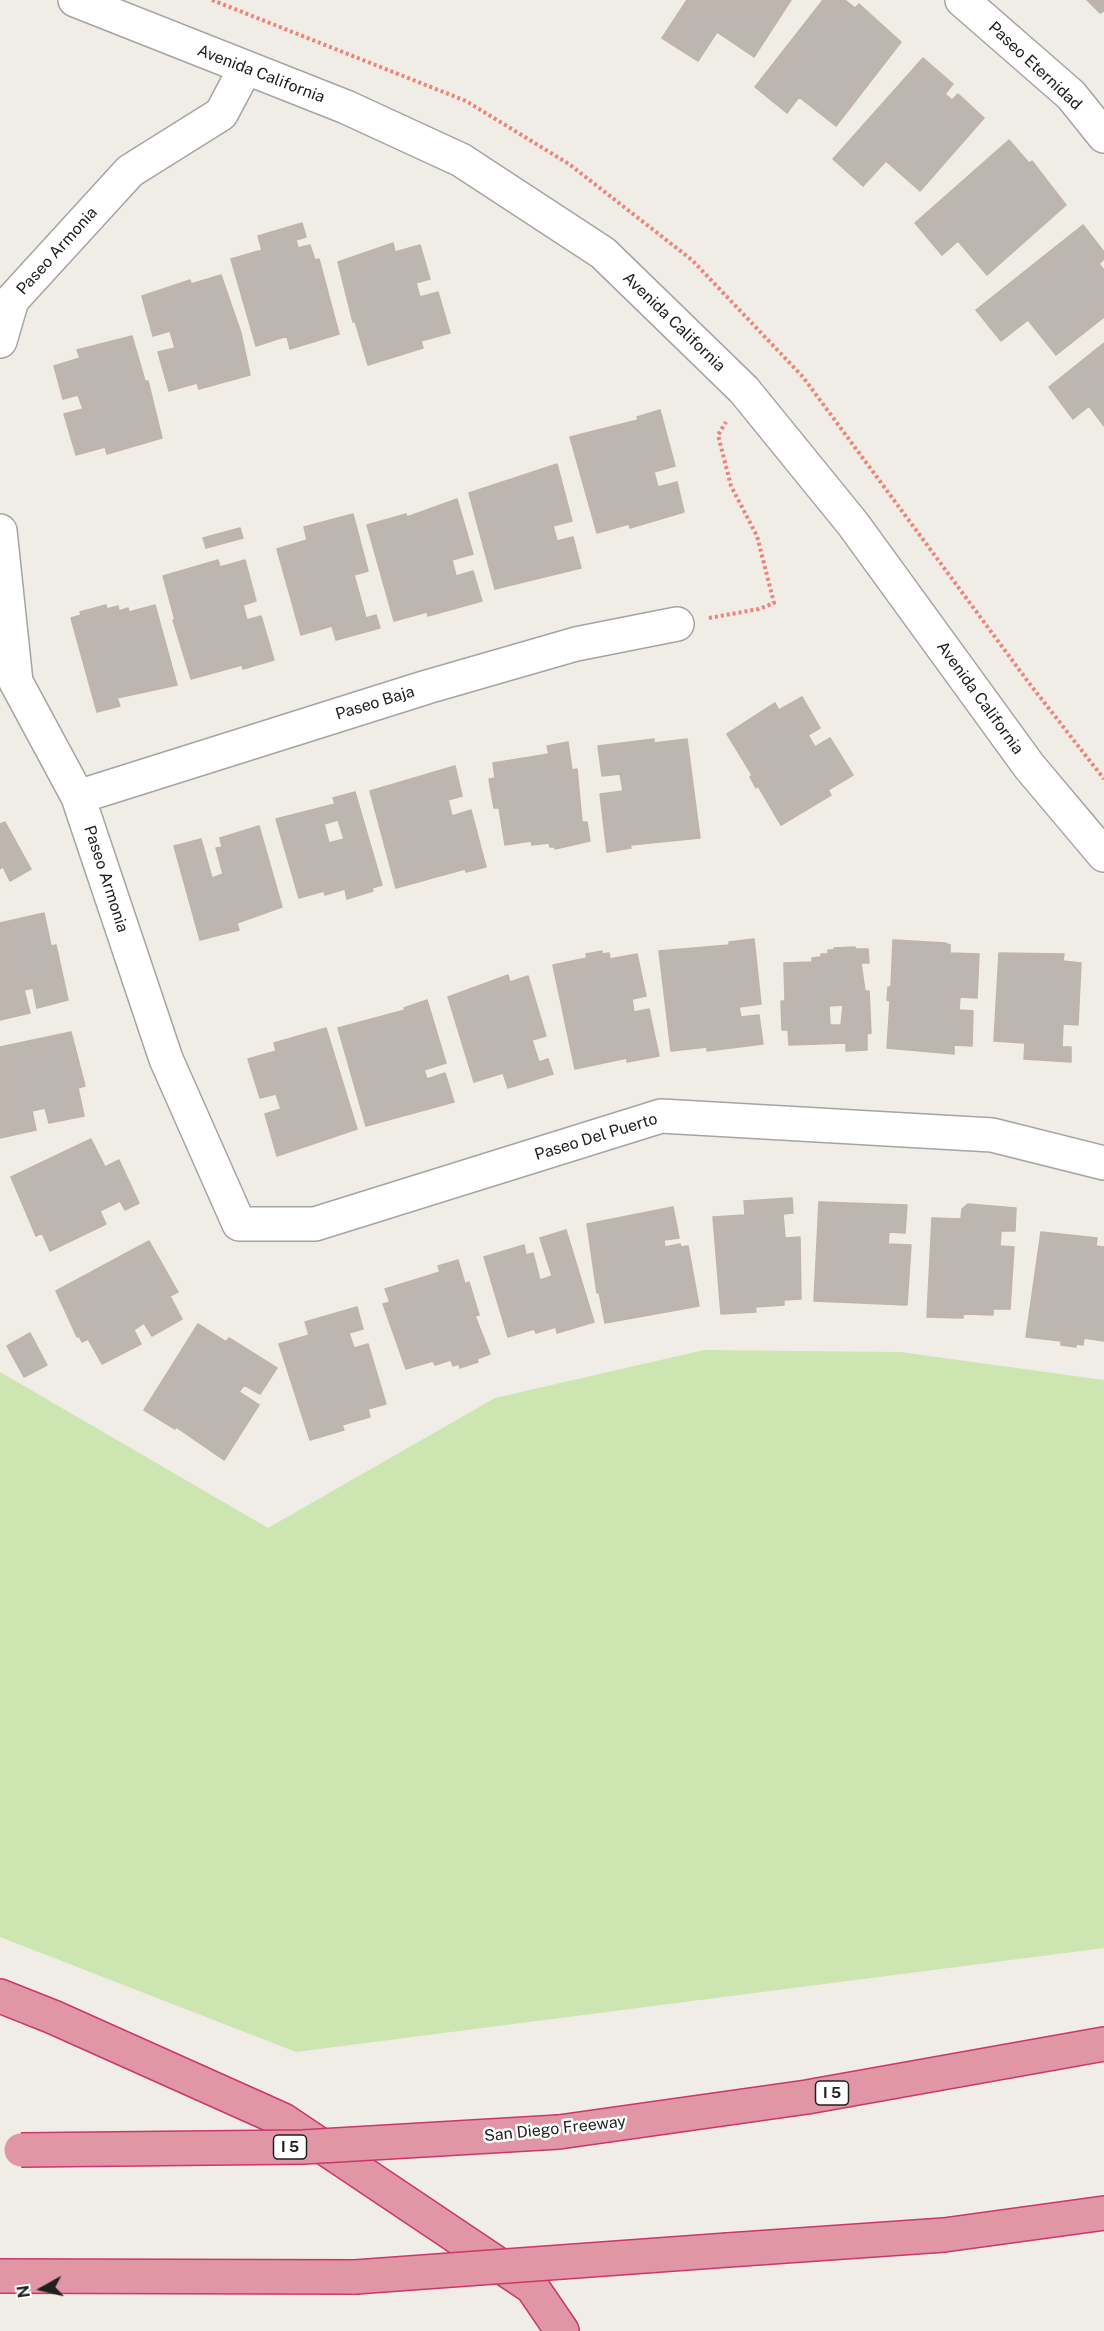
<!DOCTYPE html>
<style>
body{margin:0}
#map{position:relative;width:1104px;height:2331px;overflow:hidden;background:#f0ede7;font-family:"Public Sans",sans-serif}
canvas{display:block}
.north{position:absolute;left:12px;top:2259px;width:60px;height:60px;-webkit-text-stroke:4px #fff;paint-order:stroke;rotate:262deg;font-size:16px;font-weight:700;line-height:24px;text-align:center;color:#202020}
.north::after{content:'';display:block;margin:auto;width:21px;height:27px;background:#202020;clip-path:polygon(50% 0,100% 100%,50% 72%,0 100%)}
</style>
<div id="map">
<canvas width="1104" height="2331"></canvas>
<div class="north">N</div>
</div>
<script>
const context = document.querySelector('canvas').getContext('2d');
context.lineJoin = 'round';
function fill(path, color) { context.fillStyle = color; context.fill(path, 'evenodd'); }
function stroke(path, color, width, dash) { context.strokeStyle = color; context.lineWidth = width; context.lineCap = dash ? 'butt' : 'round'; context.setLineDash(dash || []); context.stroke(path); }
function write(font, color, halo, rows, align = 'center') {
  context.font = font + ' "Public Sans",sans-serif'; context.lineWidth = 5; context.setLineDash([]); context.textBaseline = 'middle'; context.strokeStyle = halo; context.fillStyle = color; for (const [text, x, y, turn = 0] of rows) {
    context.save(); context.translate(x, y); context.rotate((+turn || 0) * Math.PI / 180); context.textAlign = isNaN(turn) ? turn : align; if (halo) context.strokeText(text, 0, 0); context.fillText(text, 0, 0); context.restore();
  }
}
fill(new Path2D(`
 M 704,1350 L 900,1352 L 1104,1380 L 1104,1948 L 296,2052 L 0,1937 L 0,1372 L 268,1528 L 495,1398 Z`), '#cce5b1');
const building = new Path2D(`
 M 687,0 L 791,0 L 754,57 L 717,32 L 698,61 L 662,38 Z
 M 823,0 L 845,0 L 855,8 L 859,4 L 901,42 L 836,126 L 799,97 L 787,113 L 755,87 Z
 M 1087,0 L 1104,0 L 1104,11 L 1100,13 Z
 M 923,58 L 953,84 L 945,94 L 952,100 L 958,94 L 984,118 L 920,191 L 886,161 L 863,186 L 833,159 Z
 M 1009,140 L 1029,163 L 1032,161 L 1066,205 L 987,275 L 958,241 L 942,255 L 915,223 Z
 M 302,223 L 306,237 L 296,240 L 298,248 L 310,245 L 315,260 L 319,259 L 339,334 L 290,349 L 287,336 L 256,346 L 231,259 L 262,250 L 258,236 Z
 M 1083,225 L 1104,252 L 1104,259 L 1099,264 L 1104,270 L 1104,317 L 1056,355 L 1028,320 L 1001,341 L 976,310 Z
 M 393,243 L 395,252 L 420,245 L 430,279 L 416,283 L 420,297 L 438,292 L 450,333 L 421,341 L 423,348 L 368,365 L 355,321 L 353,322 L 338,262 Z
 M 221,275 L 241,333 L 250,375 L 199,389 L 197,383 L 169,391 L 158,352 L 175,348 L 170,331 L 153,336 L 142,296 L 190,280 L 191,284 Z
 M 132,336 L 145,381 L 148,381 L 162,438 L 107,454 L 105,447 L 76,455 L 64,414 L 83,409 L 78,395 L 63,399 L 54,366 L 80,358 L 77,350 Z
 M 1104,343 L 1104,426 L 1089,406 L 1073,419 L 1049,387 Z
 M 660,410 L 675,466 L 654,472 L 658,487 L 677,482 L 684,512 L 630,528 L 629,524 L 597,533 L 570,437 L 638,420 L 637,417 Z
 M 557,464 L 572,521 L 553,526 L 557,541 L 573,537 L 581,568 L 495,589 L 469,493 Z
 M 457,499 L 473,554 L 452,560 L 456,576 L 473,571 L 482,601 L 428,616 L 427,612 L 394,621 L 367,525 L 406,514 L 407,517 Z
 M 353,514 L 368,571 L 354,575 L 366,618 L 376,615 L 380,628 L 336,640 L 332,626 L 301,635 L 277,549 L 307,540 L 304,527 Z
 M 240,528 L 243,538 L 206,548 L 203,538 Z
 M 218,560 L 220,567 L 245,560 L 256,601 L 243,605 L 247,620 L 261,616 L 274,660 L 243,669 L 242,665 L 191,679 L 173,620 L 175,620 L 163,576 Z
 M 106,605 L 107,609 L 118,606 L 119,611 L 128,608 L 129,612 L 155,605 L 177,685 L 117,698 L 120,706 L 97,712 L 71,618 L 81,615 L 80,612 Z
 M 802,697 L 820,728 L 808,735 L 815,747 L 830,738 L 853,775 L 828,790 L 831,795 L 781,825 L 758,786 L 756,788 L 750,777 L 752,775 L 727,734 L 775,703 L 779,710 Z
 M 654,739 L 654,743 L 687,739 L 700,838 L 630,845 L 631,848 L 607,852 L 600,794 L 623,791 L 620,774 L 602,776 L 598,746 Z
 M 568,742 L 572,770 L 577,769 L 582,822 L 587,822 L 590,841 L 555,849 L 555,847 L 550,847 L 549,843 L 532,845 L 531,841 L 505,845 L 499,808 L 494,808 L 489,779 L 495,778 L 493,763 L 549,754 L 547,746 Z
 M 455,766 L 462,796 L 448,800 L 452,816 L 471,810 L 486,867 L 466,872 L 465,869 L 396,888 L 370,791 Z
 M 355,792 L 382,885 L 372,888 L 373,891 L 347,899 L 345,889 L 325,895 L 324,891 L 299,898 L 276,819 L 335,804 L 333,798 ZM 338,820 L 344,839 L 329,843 L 324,824 Z
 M 5,822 L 31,869 L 10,881 L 3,867 L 0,869 L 0,824 Z
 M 259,826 L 282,907 L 237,923 L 239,930 L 200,940 L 174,846 L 201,839 L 212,878 L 223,874 L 216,848 L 222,847 L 220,838 Z
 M 44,913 L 51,946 L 56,945 L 68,1000 L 37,1008 L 33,988 L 24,990 L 30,1013 L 0,1020 L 0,923 Z
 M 754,939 L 761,1004 L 739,1007 L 741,1017 L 759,1015 L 763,1044 L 707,1051 L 707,1047 L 671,1051 L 659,951 L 729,945 L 729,942 Z
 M 893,940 L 945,943 L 950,945 L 950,953 L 979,954 L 977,998 L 960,997 L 959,1010 L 973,1011 L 972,1046 L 954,1045 L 954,1054 L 887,1048 L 890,1001 L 887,1000 L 888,987 L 891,987 Z
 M 855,947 L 855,949 L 868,949 L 869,963 L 861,963 L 865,991 L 869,991 L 871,1033 L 867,1034 L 867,1050 L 846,1051 L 846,1043 L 789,1045 L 788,1030 L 782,1030 L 781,1001 L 785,1001 L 784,963 L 812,962 L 812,958 L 821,957 L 821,954 L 828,954 L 828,950 L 834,950 L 834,948 ZM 843,1005 L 841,1025 L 830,1025 L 829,1006 Z
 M 602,951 L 602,954 L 609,953 L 610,959 L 637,954 L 646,996 L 632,999 L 634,1012 L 649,1009 L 659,1056 L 627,1062 L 627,1058 L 575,1069 L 553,965 L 587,958 L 586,954 Z
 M 999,953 L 1064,954 L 1063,961 L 1081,963 L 1078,1025 L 1063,1024 L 1062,1047 L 1071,1047 L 1071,1062 L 1024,1059 L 1025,1043 L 994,1041 Z
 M 508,975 L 510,982 L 528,976 L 546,1036 L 532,1040 L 539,1062 L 548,1059 L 553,1074 L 508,1088 L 503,1073 L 474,1082 L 448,997 Z
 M 427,1000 L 446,1063 L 424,1070 L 427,1079 L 445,1073 L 454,1102 L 366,1126 L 338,1028 L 405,1010 L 404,1008 Z
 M 326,1028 L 357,1129 L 277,1156 L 265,1114 L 281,1109 L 276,1094 L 260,1098 L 248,1059 L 276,1051 L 274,1043 Z
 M 71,1032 L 85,1086 L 78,1088 L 84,1116 L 49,1123 L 45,1108 L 32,1111 L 36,1130 L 0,1138 L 0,1047 Z
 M 91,1139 L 105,1167 L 119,1160 L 139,1203 L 125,1210 L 120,1201 L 100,1211 L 106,1224 L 50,1251 L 42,1233 L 36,1236 L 11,1177 Z
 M 792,1198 L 793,1213 L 783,1214 L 785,1238 L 800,1237 L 801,1299 L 784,1300 L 784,1305 L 755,1307 L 756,1312 L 721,1314 L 713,1217 L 745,1215 L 744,1201 Z
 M 819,1202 L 907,1205 L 905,1233 L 889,1232 L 888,1244 L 911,1245 L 907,1305 L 814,1301 Z
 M 968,1204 L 1016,1208 L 1015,1231 L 1001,1231 L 1000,1246 L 1014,1247 L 1010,1309 L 993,1309 L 993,1315 L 963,1314 L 963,1318 L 927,1317 L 932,1218 L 961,1219 L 962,1209 Z
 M 673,1207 L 679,1238 L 664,1240 L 665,1247 L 680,1244 L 681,1247 L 688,1246 L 699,1306 L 605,1323 L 599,1292 L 597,1293 L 587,1224 Z
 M 566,1230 L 594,1322 L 557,1333 L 556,1327 L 536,1333 L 534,1329 L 508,1337 L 484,1257 L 524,1245 L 526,1255 L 533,1253 L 540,1280 L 552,1276 L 540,1238 Z
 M 1041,1232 L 1097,1238 L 1096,1246 L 1104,1247 L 1104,1341 L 1084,1338 L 1083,1345 L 1076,1344 L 1076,1347 L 1061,1345 L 1061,1341 L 1026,1337 Z
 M 149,1241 L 178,1292 L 170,1296 L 182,1319 L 152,1336 L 144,1323 L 134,1330 L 141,1344 L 102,1364 L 88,1339 L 82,1342 L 79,1336 L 77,1337 L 56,1291 Z
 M 458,1260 L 465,1284 L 469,1282 L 479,1315 L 475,1316 L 490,1354 L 477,1359 L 478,1362 L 460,1368 L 459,1364 L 453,1366 L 451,1360 L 435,1365 L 433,1361 L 406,1369 L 383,1304 L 390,1302 L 385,1289 L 440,1272 L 438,1266 Z
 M 357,1307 L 363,1329 L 349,1333 L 354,1348 L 368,1344 L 386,1404 L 368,1409 L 370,1417 L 342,1425 L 344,1430 L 310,1440 L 279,1344 L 309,1335 L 305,1322 Z
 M 198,1324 L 226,1342 L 229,1338 L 277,1368 L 260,1394 L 244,1385 L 239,1392 L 259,1405 L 224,1460 L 176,1427 L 175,1429 L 144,1410 Z
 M 30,1333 L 47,1365 L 24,1377 L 7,1346 Z`);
fill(building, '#bdb6b0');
stroke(building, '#c0b4aa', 1.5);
const minor = new Path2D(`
 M 75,0 L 346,107 L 461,160 L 603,253 L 744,390 L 853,524 L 1029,766 L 1104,855
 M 962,0 L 1071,95 L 1104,136
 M 0,341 L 12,300 L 130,171 L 221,114 L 245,69
 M 0,531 L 16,682 L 78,797 L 166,1059 L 239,1224 L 315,1224 L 661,1116 L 992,1135 L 1104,1163
 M 78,797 L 427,687 L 576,644 L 677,624`);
const highway = new Path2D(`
 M 0,1996 L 53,2017 L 283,2120 L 532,2287 L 562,2331
 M 559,2132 L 807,2097 L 1104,2044
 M 728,2250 L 944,2235 L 1104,2213
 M 0,2276 L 355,2277`);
stroke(minor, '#a4a4a4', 36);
stroke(highway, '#cd356c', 36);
stroke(new Path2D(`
 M 212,0 L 466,101 L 569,164 L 692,260 L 803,377 L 1029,683 L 1104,779
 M 709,618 L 759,609 L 774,603 L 757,536 L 731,486 L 718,435 L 726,422`), '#ee8379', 4, [3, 3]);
stroke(minor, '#fff', 33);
stroke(highway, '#e096a5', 33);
const highwayBridge = new Path2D(`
 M 21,2150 L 303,2147 L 559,2132
 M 355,2277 L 728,2250`);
stroke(highwayBridge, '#cd356c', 36, []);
stroke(highwayBridge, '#e096a5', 33);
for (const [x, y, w] of [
 [832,2093,33],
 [290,2147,33]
]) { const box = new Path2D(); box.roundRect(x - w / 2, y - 12, w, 24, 4.5); context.fillStyle = '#fff'; context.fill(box); stroke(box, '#202020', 1.5); }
write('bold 15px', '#202020', null, [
 ["I 5",832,2093],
 ["I 5",290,2147]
]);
write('16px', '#202020', '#fff', [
 ["Paseo Eternidad",1035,66,43],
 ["Avenida California",261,74,21],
 ["Paseo Armonia",57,251,-48],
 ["Avenida California",674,322,44],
 ["Avenida California",980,698,54],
 ["Paseo Baja",375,703,-17],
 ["Paseo Armonia",106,879,72],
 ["Paseo Del Puerto",596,1137,-17],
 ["San Diego Freeway",555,2129,-6]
]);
</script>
